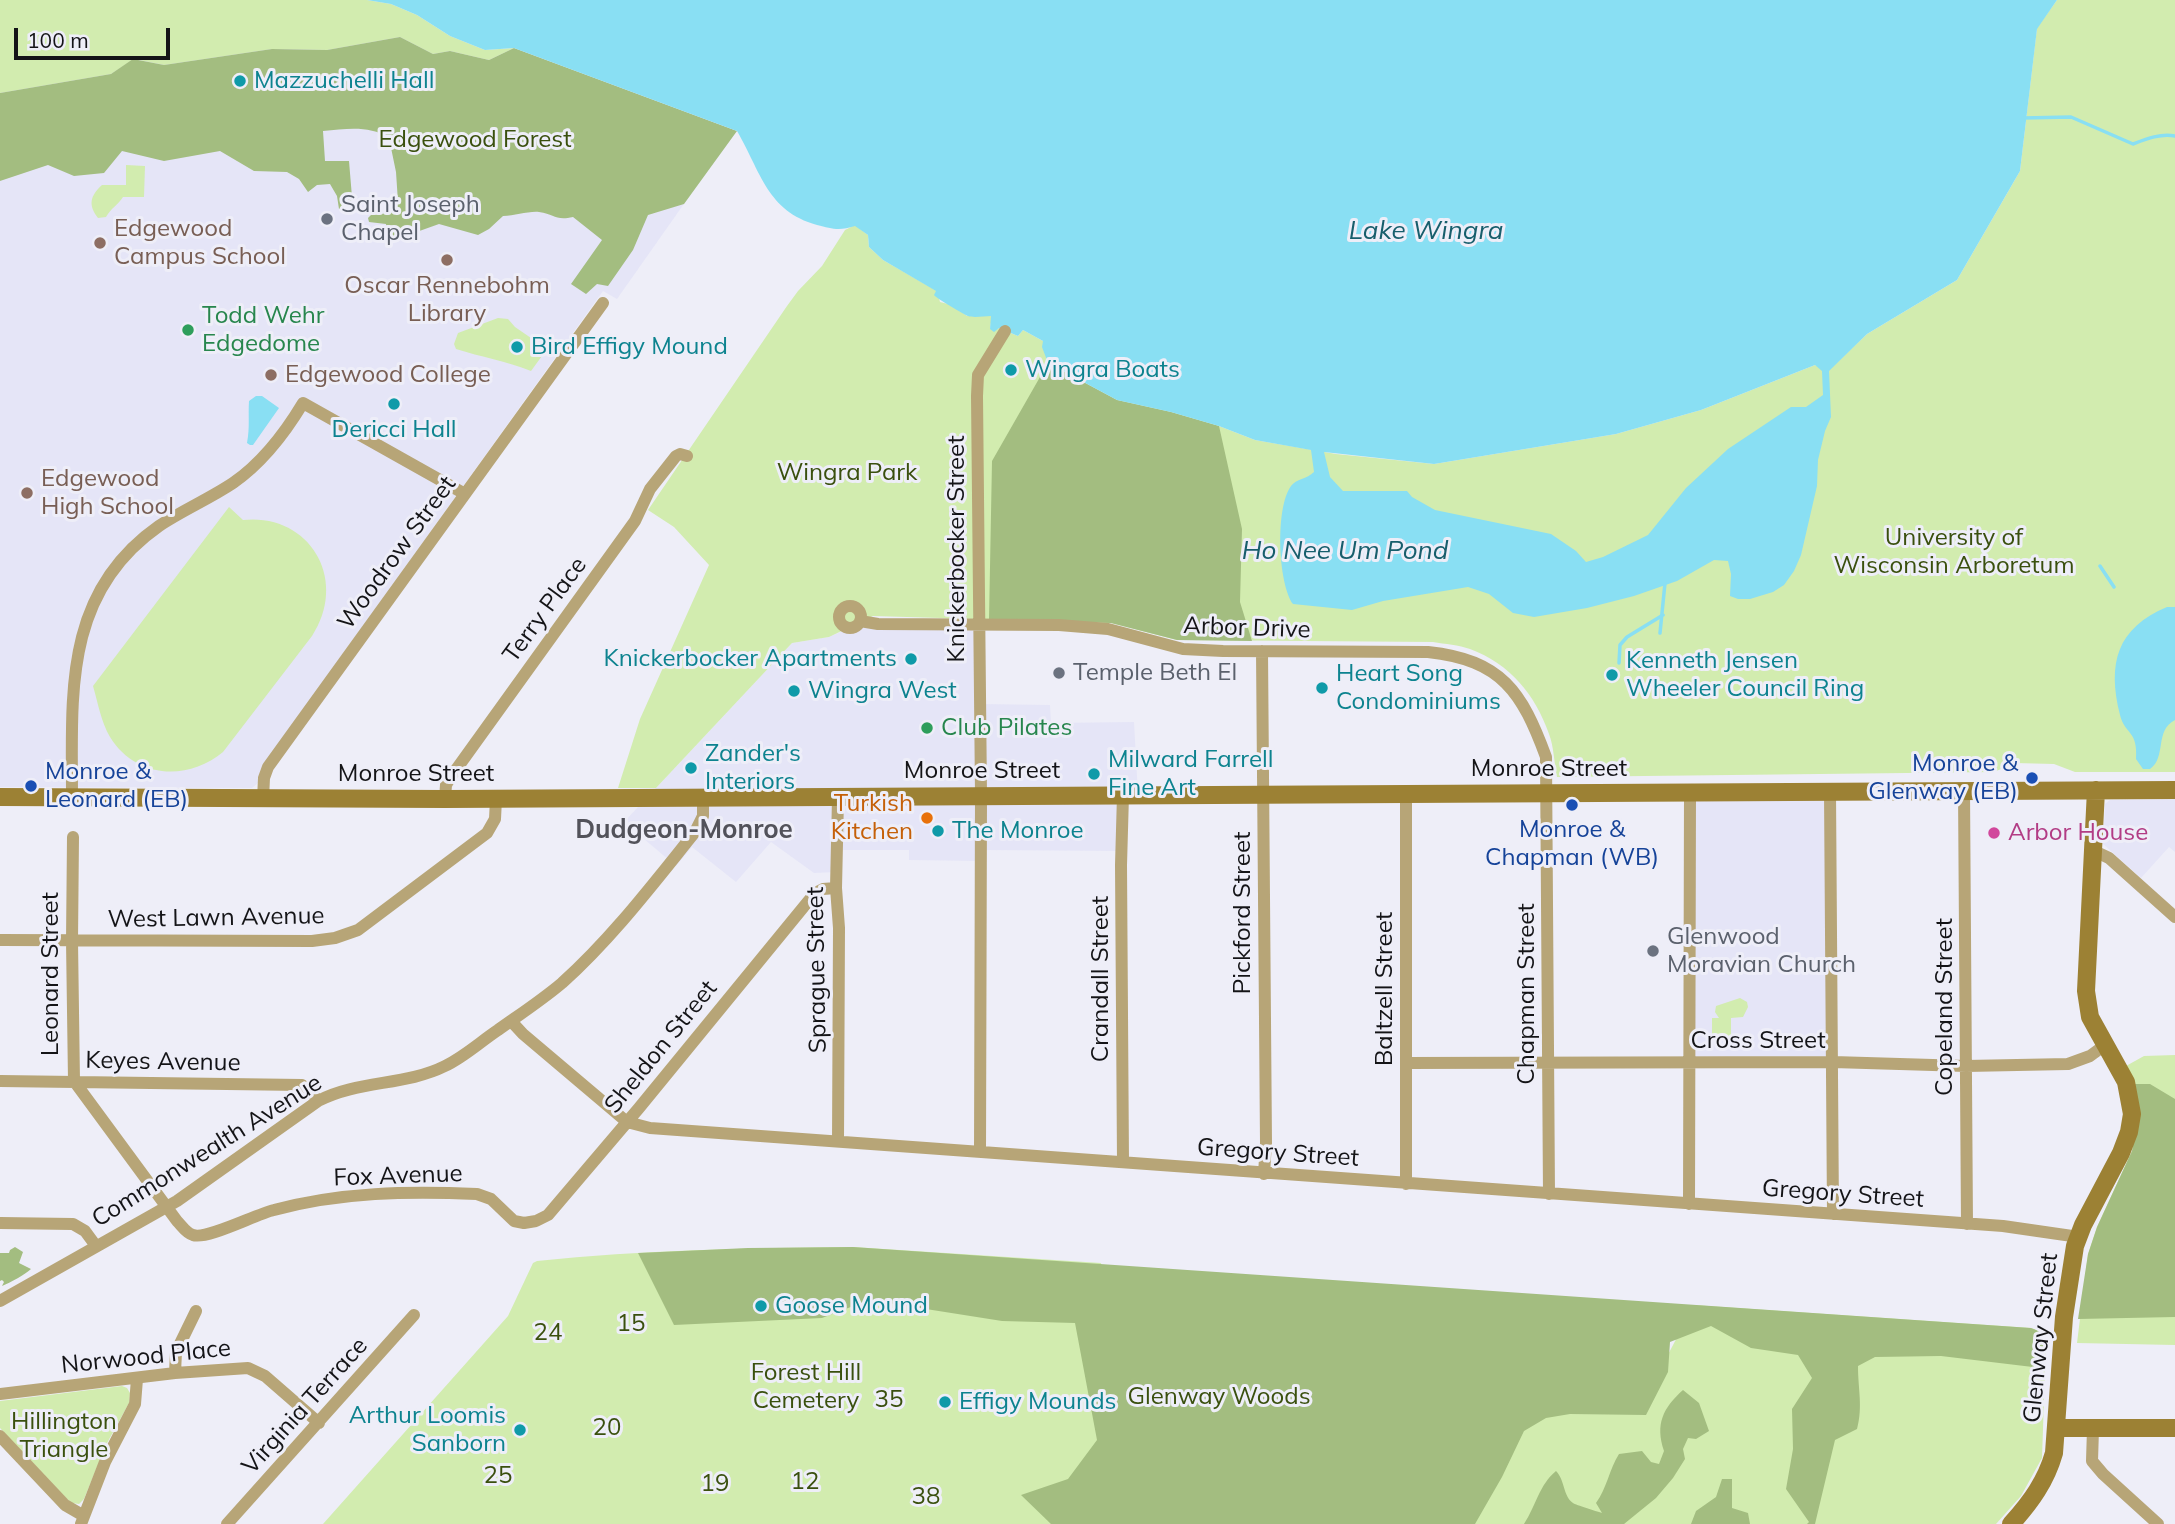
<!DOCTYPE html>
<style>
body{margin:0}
#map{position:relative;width:2175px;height:1524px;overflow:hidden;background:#eeeef8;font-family:Mulish,sans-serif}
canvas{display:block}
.scale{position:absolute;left:14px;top:28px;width:156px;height:32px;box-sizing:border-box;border:4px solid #141417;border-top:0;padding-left:9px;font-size:21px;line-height:24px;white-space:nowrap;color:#141417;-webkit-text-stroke:5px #eeeef8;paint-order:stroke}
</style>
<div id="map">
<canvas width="2175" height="1524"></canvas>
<div class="scale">100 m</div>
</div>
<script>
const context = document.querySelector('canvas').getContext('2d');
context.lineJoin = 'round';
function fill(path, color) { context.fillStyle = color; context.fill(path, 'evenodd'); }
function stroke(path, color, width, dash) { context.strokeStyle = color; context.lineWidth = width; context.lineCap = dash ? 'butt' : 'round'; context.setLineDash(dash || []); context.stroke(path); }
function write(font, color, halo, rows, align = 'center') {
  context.font = font + ' Mulish,sans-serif'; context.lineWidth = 6; context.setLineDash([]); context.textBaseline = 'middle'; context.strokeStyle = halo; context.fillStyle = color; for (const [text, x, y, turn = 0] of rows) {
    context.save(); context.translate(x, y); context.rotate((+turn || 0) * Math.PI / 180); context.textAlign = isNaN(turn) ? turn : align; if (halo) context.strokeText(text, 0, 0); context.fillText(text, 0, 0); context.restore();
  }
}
fill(new Path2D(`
 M 0,0 L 367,0 L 693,191 L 617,299 L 603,291 L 269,757 L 258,783 L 252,788 L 0,787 Z
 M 860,624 L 978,625 L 980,704 L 1050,705 L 1051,723 L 1134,722 L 1138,794 L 1123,795 L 1122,851 L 981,850 L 980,861 L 909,860 L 909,850 L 837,850 L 836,872 L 814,873 L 771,842 L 736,882 L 692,847 L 676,866 L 624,822 L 792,643 L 829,637 L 847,629 L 853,630 Z
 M 1690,792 L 1830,792 L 1833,1062 L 1691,1063 Z
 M 2175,799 L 2175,852 L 2169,847 L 2141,878 L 2103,844 L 2105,804 L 2110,800 Z`), '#e5e5f7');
fill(new Path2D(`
 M 0,0 L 367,0 L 391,4 L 417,15 L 450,36 L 485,50 L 514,48 L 489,60 L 450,51 L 433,54 L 400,37 L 327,50 L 272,49 L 164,65 L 134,59 L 111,74 L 0,93 Z
 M 2057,0 L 2175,0 L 2175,772 L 2075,772 L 2054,764 L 2015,763 L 1994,772 L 1557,777 C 1554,763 1554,747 1549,734 C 1535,694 1510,664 1470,649 C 1459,645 1445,644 1433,642 L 1177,640 L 1111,623 L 873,616 L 829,637 L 792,643 L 656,788 L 618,788 L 640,719 L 709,565 L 674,527 L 648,510 L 787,306 L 798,291 L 822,266 L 845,230 L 855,225 L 868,235 L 869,247 L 883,260 L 937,291 L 940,302 L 952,305 L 967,316 L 992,316 L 990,329 L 999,328 L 1018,336 L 1023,330 L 1043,341 L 1048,363 L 1117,400 L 1171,412 L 1219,426 L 1255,440 L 1336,454 L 1434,464 L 1616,434 L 1701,410 L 1815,365 L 1829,370 L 1867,334 L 1957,280 L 2020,171 L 2037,28 Z
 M 126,165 L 145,166 L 144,197 L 123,197 C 118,205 111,208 106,217 L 98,218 C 88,205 90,196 102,185 L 126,185 Z
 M 498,318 L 508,319 L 515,327 L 547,349 L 531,371 C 506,361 481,357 456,349 L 454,344 L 458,333 Z
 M 229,507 L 243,520 C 310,513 349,580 312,636 L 223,752 C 188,781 136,779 110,737 C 101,722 98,703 93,686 Z
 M 1740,998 L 1747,1002 L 1748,1007 L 1743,1017 L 1731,1018 L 1731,1040 L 1712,1040 L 1712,1018 L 1719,1018 L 1715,1012 L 1716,1006 Z
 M 2175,1055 L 2175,1345 L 2077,1343 L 2088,1254 L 2097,1227 L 2132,1151 L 2138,1118 L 2126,1066 L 2144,1056 Z
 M 853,1247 L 1101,1263 L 1148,1524 L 323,1524 L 508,1316 L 533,1263 L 537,1261 C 642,1250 747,1248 853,1247 Z
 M 1694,1305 L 2031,1328 L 2039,1331 L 2046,1341 L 2042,1458 L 2021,1496 L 1996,1524 L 1458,1524 L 1522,1410 L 1641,1406 Z
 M 122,1386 L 127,1388 L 130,1393 L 129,1403 L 106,1445 L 84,1499 L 79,1504 L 72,1503 L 66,1498 L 0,1428 L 0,1401 Z`), '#d2ecaf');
fill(new Path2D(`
 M 400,37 L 433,54 L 450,51 L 489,60 L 514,48 L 737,131 L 684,204 L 648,215 L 633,250 L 608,286 L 597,284 L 586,294 L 571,284 L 602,240 L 573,217 C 555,221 555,214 539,212 C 528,211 515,216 503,216 L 489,229 L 478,235 L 439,224 L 397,239 L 387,236 L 386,224 L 369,222 L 368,218 L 371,215 L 388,213 L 398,202 L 396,172 L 389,138 C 369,125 347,129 323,131 L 325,161 L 349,161 L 353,209 L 339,209 L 337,196 L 330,184 L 317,185 L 308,192 L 299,179 L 287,172 L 254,171 L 220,151 L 164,161 L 122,151 L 104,173 L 74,176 L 48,165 L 0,181 L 0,93 L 111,74 L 133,59 L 164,65 L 272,49 L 327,50 Z
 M 1048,363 L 1117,400 L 1171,412 L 1219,426 L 1242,529 L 1240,602 L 1252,641 L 1177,640 L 1111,623 L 989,620 L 992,461 Z
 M 2134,1084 L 2150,1084 L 2175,1099 L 2175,1317 L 2078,1319 L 2088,1254 L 2097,1227 L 2132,1151 L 2138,1118 Z
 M 15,1247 L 23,1252 L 19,1263 L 31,1269 C 26,1274 10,1283 2,1286 L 4,1282 L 2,1280 L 0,1281 L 0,1253 L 9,1253 L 10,1250 Z
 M 853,1247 L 2031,1328 L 2039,1331 L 2046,1341 L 2041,1368 L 1941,1356 L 1875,1357 L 1858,1366 C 1858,1390 1863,1406 1857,1429 L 1835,1440 L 1815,1524 L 1807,1524 L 1809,1522 L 1786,1489 L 1793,1449 L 1792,1409 L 1812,1378 L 1798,1355 L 1751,1348 L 1711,1326 L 1670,1342 L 1668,1372 L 1646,1415 L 1570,1414 L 1546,1418 L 1524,1431 L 1502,1477 L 1475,1524 L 1051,1524 L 1021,1495 L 1068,1479 L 1097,1440 L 1075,1323 L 1002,1321 L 869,1300 L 822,1318 L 674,1325 L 638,1253 L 748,1248 Z
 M 1683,1390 L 1699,1403 L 1709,1431 L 1696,1439 L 1688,1438 L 1683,1449 L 1685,1459 L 1673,1478 L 1656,1498 L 1624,1524 L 1524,1524 C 1536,1506 1539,1485 1556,1471 C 1565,1480 1563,1496 1573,1503 C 1576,1505 1596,1511 1602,1513 L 1596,1503 C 1607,1488 1609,1470 1619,1454 L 1642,1451 L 1651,1462 L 1659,1464 L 1664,1451 C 1655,1424 1663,1408 1683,1390 Z
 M 1722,1479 L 1732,1479 L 1732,1508 L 1748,1513 L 1750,1524 L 1691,1524 L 1696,1511 L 1716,1497 Z`), '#a3bd80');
fill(new Path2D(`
 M 367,0 L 2057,0 L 2037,29 L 2020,171 L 1957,280 L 1867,334 L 1829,371 L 1831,417 L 1825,431 L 1818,460 L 1817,486 L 1801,555 L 1794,571 L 1784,585 L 1773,592 L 1750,599 L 1738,599 L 1730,596 L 1731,574 L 1728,561 L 1714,560 L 1677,581 L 1634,596 L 1587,608 L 1534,617 L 1513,613 L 1489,594 L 1468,587 L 1383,601 L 1352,610 L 1293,604 C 1278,583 1275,508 1291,486 C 1296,479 1307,479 1314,472 L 1311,450 L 1255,440 L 1219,426 L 1171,412 L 1117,400 L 1048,363 L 1042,347 L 1043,341 L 1023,330 L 1018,336 L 999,328 L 994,332 L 990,329 L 991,316 C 984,316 974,318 968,316 C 965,315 936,298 934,295 L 936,291 L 883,260 L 869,247 L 868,235 L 855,226 C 840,231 832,229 817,225 C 767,211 761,172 737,131 L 514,48 L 485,50 L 450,36 L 417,15 L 391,4 ZM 1815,365 L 1822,371 L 1823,395 L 1806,407 L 1791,407 L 1728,449 L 1686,488 L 1648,535 L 1603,557 L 1586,562 L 1576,551 L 1551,534 L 1435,510 L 1412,497 L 1407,491 L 1343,491 L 1330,477 L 1324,452 L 1434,464 L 1616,434 L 1701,410 Z
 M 256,396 L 262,396 L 279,408 L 253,445 L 250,445 L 247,443 C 250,426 248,416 249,401 Z
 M 2167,607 L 2175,607 L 2175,720 C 2154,731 2167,757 2150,769 L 2143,769 L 2136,759 C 2138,730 2125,735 2120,715 C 2107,663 2117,628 2167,607 Z`), '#89dff3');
stroke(new Path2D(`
 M 2023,118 L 2071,117 L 2133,144 C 2146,139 2161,133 2175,136
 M 2100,566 L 2114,587
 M 1660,633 L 1665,583
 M 1619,663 L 1620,645 L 1627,637 L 1663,615`), '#89dff3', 3.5);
stroke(new Path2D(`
 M839 617a11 11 0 1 1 22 0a11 11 0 1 1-22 0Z
 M 860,621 L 878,624 L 1059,625 L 1108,629 L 1183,649 L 1223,651 L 1428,652 C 1502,660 1522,692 1546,757 L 1549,1194
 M 1262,651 L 1266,1143 L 1264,1174
 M 1964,790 L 1967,1224
 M 1830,792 L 1833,1214
 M 1123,795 L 1121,865 L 1123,1162
 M 72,797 C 72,694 63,593 159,526 C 183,510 209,499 233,483 C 262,463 285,433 303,403 L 465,494
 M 838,798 L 836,888 L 839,928 L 838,1141
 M 263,799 L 264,778 L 268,767 L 603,303
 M 445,799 L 446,785 L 450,778 L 635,521 L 650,489 L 676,456 L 680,454 L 687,456
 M 73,837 L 72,941 L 74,1081 L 177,1221 C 182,1226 186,1233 193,1235 C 207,1240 256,1214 274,1210 C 341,1192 408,1191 477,1194 L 491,1199 L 514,1221 L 524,1223 L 536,1221 L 548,1215 L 639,1108 L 815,893 L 823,889 L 836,888
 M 2092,850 L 2109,858 L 2175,917
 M 0,940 L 312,941 L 335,938 L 358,930 L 487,833 L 495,819 L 496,799
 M 511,1021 L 523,1034 L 627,1122 L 650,1128 L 2003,1226 L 2079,1237
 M 1406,1063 L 1833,1062 L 1966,1066 L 2068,1064 L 2090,1056 L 2105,1045
 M 0,1081 L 302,1085 L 310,1090 L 318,1101
 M 980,1152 L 981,795 L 977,396 L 978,375 L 1005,331
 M 1406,1184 L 1406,794
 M 1689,1204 L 1690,792
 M 0,1223 L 73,1224 L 85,1231 L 96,1246
 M 0,1301 L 177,1201 L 318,1101 C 358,1080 405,1086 445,1066 C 464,1057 480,1042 498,1030 C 519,1015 542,1000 562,983 C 612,938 653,884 695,832 L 703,816 L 703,798
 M 175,1373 L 176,1352 L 196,1311
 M 0,1394 L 175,1373 L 248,1368 L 265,1376 L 319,1423
 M 2093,1429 L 2092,1461 L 2103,1474 L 2158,1524
 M 0,1436 L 65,1505 L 84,1516
 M 81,1524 L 105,1462 L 135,1404 L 137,1379
 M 227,1524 L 414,1315`), '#b7a577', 12);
stroke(new Path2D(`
 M 0,797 L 445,799 L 2175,790
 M 2056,1428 L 2175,1428
 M 2011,1524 C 2031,1502 2046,1481 2054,1453 L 2064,1317 L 2075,1246 L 2083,1225 L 2121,1153 L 2129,1132 L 2132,1114 L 2126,1082 L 2090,1017 L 2086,991 L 2096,790`), '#9c8134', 18);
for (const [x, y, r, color] of [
 [240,81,7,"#0f9aa8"],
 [327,219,7,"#6b7280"],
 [100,243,7,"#8d6e63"],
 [447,260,7,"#8d6e63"],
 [188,330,7,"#2e9e5b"],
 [517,347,7,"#0f9aa8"],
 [1011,370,7,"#0f9aa8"],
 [271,375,7,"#8d6e63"],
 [394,404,7,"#0f9aa8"],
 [27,493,7,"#8d6e63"],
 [911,659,7,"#0f9aa8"],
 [1059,673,7,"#6b7280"],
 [1612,675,7,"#0f9aa8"],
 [1322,688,7,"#0f9aa8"],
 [794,691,7,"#0f9aa8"],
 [927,728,7,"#2e9e5b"],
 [691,768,7,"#0f9aa8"],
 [1094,774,7,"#0f9aa8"],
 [2032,778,7,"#1a4fb4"],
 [31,786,7,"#1a4fb4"],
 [1572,805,7,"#1a4fb4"],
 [927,818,7,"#e8710a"],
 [938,831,7,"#0f9aa8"],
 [1994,833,7,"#d1479c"],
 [1653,951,7,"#6b7280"],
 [761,1306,7,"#0f9aa8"],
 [945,1402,7,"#0f9aa8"],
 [520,1430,7,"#0f9aa8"]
]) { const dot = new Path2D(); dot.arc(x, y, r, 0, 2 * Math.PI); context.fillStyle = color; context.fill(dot); stroke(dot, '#eeeef8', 2.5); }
write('24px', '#0d838f', '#eeeef8', [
 ["Mazzuchelli Hall",254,81],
 ["Bird Effigy Mound",531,347],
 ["Wingra Boats",1025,370],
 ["Dericci Hall",394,430,"center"],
 ["Knickerbocker Apartments",897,659,"right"],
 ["Kenneth Jensen",1626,661],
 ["Wheeler Council Ring",1626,689],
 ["Heart Song",1336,674],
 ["Condominiums",1336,702],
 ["Wingra West",808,691],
 ["Zander's",705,754],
 ["Interiors",705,782],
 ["Milward Farrell",1108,760],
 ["Fine Art",1108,788],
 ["The Monroe",952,831],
 ["Goose Mound",775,1306],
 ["Effigy Mounds",959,1402],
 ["Arthur Loomis",506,1416,"right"],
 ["Sanborn",506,1444,"right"]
], 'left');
write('24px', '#3a500e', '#eeeef8', [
 ["Edgewood Forest",475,140],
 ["Wingra Park",847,473],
 ["University of",1954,538],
 ["Wisconsin Arboretum",1954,566],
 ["15",631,1324],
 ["24",548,1333],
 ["Forest Hill",806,1373],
 ["Cemetery",806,1401],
 ["Glenway Woods",1219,1397],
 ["35",889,1400],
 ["Hillington",64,1422],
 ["Triangle",64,1450],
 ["20",607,1428],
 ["25",498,1476],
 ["12",805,1482],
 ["19",715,1484],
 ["38",926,1497]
]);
write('24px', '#5b616d', '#eeeef8', [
 ["Saint Joseph",341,205],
 ["Chapel",341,233],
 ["Temple Beth El",1073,673],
 ["Glenwood",1667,937],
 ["Moravian Church",1667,965]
], 'left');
write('24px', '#785e54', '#eeeef8', [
 ["Edgewood",114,229],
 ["Campus School",114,257],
 ["Oscar Rennebohm",447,286,"center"],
 ["Library",447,314,"center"],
 ["Edgewood College",285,375],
 ["Edgewood",41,479],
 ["High School",41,507]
], 'left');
write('24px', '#27864d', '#eeeef8', [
 ["Todd Wehr",202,316],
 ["Edgedome",202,344],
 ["Club Pilates",941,728]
], 'left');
write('24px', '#141417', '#eeeef8', [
 ["Knickerbocker Street",957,549,-90],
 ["Woodrow Street",397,553,-54],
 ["Terry Place",545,610,-54],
 ["Arbor Drive",1247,628,2],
 ["Monroe Street",1549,769],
 ["Monroe Street",982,771],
 ["Monroe Street",416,774],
 ["Pickford Street",1243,913,-90],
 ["West Lawn Avenue",216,918,-1],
 ["Sprague Street",817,970,-91],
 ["Leonard Street",51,974,-90],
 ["Crandall Street",1101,979,-90],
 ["Baltzell Street",1385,989,-90],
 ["Chapman Street",1527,994,-90],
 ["Copeland Street",1945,1007,-90],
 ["Cross Street",1758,1041],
 ["Sheldon Street",661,1047,-51],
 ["Keyes Avenue",163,1062,1],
 ["Commonwealth Avenue",207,1151,-32],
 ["Gregory Street",1278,1153,4],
 ["Fox Avenue",398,1176,-2],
 ["Gregory Street",1843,1194,4],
 ["Glenway Street",2041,1338,-84],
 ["Norwood Place",146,1357,-6],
 ["Virginia Terrace",305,1406,-48]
]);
write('24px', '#164399', '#eeeef8', [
 ["Monroe &",2018,764],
 ["Glenway (EB)",2018,792],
 ["Monroe &",45,772,"left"],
 ["Leonard (EB)",45,800,"left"],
 ["Monroe &",1572,830,"center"],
 ["Chapman (WB)",1572,858,"center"]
], 'right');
write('24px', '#c56008', '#eeeef8', [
 ["Turkish",913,804],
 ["Kitchen",913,832]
], 'right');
write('24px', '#b23c85', '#eeeef8', [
 ["Arbor House",2008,833]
], 'left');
write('italic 26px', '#175e6c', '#eeeef8', [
 ["Lake Wingra",1426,231],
 ["Ho Nee Um Pond",1345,551]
]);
write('bold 26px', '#52525a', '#eeeef8', [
 ["Dudgeon-Monroe",684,830]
]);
</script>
